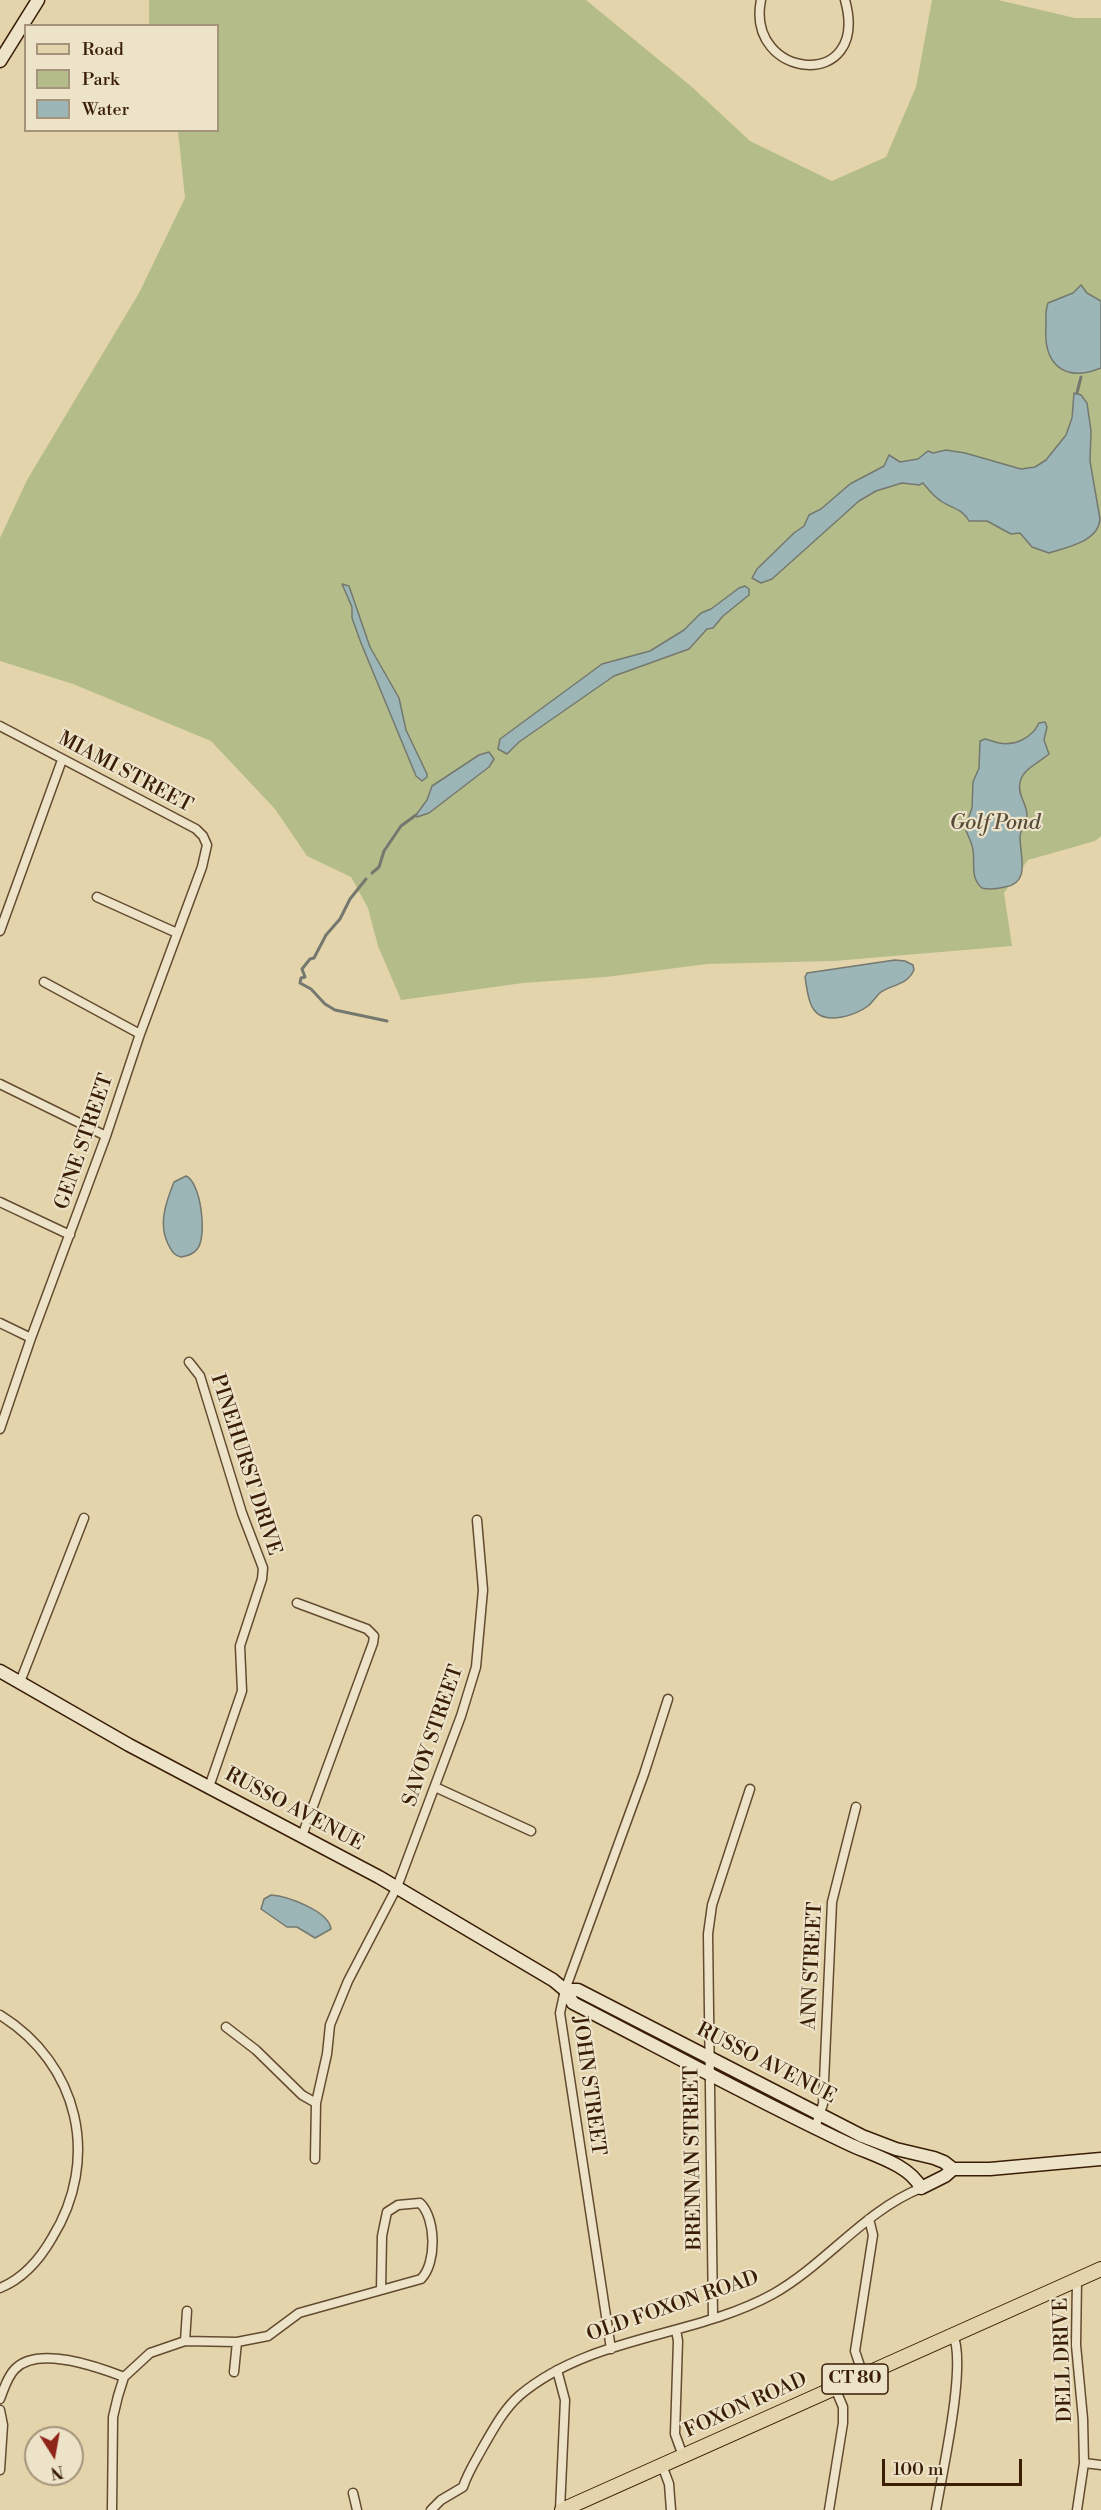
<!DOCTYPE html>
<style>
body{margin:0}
#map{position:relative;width:1101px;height:2510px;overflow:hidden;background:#e4d4ac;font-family:"Libre Bodoni",serif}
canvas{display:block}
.legend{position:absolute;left:24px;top:24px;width:195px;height:108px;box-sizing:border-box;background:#ede3c9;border:2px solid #a5947b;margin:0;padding:8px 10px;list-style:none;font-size:18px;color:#391d05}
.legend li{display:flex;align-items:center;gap:12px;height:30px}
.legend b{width:30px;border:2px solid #a5947b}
.north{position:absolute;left:24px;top:2426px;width:60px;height:60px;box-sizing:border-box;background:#ede3c9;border:2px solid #a5947b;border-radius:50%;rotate:169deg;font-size:16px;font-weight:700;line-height:24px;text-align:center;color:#391d05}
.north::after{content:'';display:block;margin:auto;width:21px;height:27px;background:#8f2418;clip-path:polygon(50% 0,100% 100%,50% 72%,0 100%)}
.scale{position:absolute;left:882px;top:2459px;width:140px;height:27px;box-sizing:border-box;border:3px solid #391d05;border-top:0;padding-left:8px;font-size:18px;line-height:21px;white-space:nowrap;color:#391d05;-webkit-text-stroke:4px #ede3c9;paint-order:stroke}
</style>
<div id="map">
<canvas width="1101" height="2510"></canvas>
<ul class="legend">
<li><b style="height:8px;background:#e4d4ac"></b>Road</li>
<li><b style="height:16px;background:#b4bd89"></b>Park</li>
<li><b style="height:16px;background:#9cb5b6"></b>Water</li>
</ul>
<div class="north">N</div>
<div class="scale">100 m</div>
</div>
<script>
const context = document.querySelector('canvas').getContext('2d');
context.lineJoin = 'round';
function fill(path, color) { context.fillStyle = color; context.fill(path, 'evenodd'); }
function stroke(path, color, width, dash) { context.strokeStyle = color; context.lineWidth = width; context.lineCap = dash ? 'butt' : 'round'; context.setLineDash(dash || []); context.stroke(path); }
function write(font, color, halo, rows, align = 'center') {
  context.font = font + ' "Libre Bodoni",serif'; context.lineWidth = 4.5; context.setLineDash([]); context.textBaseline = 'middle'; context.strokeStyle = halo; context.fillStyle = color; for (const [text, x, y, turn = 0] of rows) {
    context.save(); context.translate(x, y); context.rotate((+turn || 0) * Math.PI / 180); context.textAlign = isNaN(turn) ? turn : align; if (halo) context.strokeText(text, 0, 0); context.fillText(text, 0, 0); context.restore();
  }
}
fill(new Path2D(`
 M 149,0 L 586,0 L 692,87 L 750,141 L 832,181 L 886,157 L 916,87 L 932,0 L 998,0 L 1075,18 L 1101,18 L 1101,836 L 1095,841 L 1028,860 L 1004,893 L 1012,946 L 834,961 L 707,964 L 606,977 L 523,983 L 401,1000 L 378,946 L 368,908 L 351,877 L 307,856 L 275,809 L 211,741 L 73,684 L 0,661 L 0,538 L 27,480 L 139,293 L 185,198 L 178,131 L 218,130 L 218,26 L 149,25 Z`), '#b4bd89');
const water = new Path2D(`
 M 1081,285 L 1087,293 L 1101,301 L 1101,368 C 1064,383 1043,364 1046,326 C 1046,318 1045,311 1048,303 L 1073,293 Z
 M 1074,393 L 1081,395 L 1087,403 L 1091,431 L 1090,461 L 1100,519 C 1099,541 1068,547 1049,553 L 1032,547 L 1020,533 L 1011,534 L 987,521 L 969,521 C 962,508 952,509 941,501 C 933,496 929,490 923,483 L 919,485 L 902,483 L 876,491 L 859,501 L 772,579 L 761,583 L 752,578 L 757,569 L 794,533 L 804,526 L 809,515 L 821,509 L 850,484 L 884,466 L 889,455 L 900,462 L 918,459 L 928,451 L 933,453 L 946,450 L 965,453 L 1021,469 L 1035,467 L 1046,460 L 1066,435 L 1072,418 Z
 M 342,584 L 349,586 L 370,647 L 399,698 L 406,730 L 427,774 L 427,777 L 422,781 L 416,776 L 361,643 L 352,618 L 352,607 Z
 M 745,586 L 749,589 L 749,595 L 723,616 L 713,628 L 707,629 L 689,649 L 614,676 L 519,742 L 507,754 L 498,749 L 500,739 L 602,664 L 650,651 L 684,630 L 701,613 L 711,609 L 739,588 Z
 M 1045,722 L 1047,727 L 1044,740 L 1049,754 C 1040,762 1022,769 1020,783 C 1017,794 1027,804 1027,815 C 1027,823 1020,829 1020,837 C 1020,856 1031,883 1005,887 C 996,889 990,890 982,888 C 970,878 975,863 973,850 C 972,842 967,835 965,827 L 972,808 L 973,782 L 979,768 L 980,741 L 985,739 C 990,740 994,742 999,743 C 1015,746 1032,738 1039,723 Z
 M 489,752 L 494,759 L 489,767 L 429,813 L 417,817 L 416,815 L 427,800 L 432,786 L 479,755 Z
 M 895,960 L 905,961 L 913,965 L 914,970 C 907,985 894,984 881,992 C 876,996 873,1002 868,1006 C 860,1012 852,1015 842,1017 C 811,1023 809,1003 805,977 L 807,973 Z
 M 186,1176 C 201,1182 207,1235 198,1248 C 194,1254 188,1256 181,1257 C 173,1255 172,1251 168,1244 C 158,1224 166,1202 174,1182 Z
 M 271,1895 C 287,1896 329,1911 331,1929 L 315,1938 L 297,1927 L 287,1927 L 261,1909 L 264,1899 Z`);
fill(water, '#9cb5b6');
stroke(water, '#74786f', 1.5);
stroke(new Path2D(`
 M 1077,393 L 1081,377
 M 372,873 L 379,867 L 384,851 L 401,826 L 416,815
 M 366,879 L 350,899 L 340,919 L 326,935 L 314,958 L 310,959 L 302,969 L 305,977 L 301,978 L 300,983 L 311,989 L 325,1004 L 335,1010 L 387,1021`), '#74786f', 3);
const street = new Path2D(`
 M 761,0 C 745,80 871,93 845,0
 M 0,726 L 196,829 L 203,836 L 207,845 L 202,867 L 140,1034 L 106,1136 L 31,1338 L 0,1429
 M 97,897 L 177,933
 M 0,931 L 62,760
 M 44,982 L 140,1034
 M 0,1084 L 106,1136
 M 0,1202 L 70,1235
 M 0,1323 L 31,1338
 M 189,1362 L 200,1376 L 242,1513 L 263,1568 L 262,1579 L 240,1646 L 242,1691 L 209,1787
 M 297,1603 L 367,1629 L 374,1636 L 373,1643 L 302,1836
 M 20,1682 L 84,1518
 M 435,1787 L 531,1831
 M 0,2015 C 79,2064 101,2159 52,2238 C 40,2259 22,2279 0,2288
 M 226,2027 L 256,2050 L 302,2095 L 316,2103
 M 815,2128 L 823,2104 L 832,1902 L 856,1807
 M 315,2159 L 316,2103 L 327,2054 L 330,2025 L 348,1981 L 397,1887 L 461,1716 L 476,1667 L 483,1590 L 477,1520
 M 713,2318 L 708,1934 L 712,1905 L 750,1789
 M 676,2330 L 678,2341 L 675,2434 L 683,2456
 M 185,2341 L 187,2311
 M 611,2349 L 560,2013 L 565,1990 L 644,1774 L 668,1699
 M 557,2370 L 565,2400 L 560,2510
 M 234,2372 L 237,2342
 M 863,2375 L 855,2351 L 873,2235 L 869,2219
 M 0,2399 C 4,2389 7,2377 15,2369 C 38,2345 98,2367 124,2377
 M 0,2410 L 3,2425 L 0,2470
 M 1084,2463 L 1101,2465
 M 662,2465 L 669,2484 L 671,2510
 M 353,2493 L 357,2510
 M 112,2510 L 113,2417 L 118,2396 L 124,2377 L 150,2353 L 185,2341 L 237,2342 L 268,2336 L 299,2313 L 421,2279 C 437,2263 436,2218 420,2203 L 398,2205 L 387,2212 L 382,2236 L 381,2290
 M 431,2510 L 441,2500 L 463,2487 C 468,2472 476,2460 483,2447 C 494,2428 504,2409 520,2395 C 592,2335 693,2338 773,2294 C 826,2264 864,2211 921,2188
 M 829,2510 L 843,2423 L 843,2407 L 835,2388
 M 936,2510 C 942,2473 967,2364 953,2335
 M 1077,2510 L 1084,2463 L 1083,2419 L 1076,2345 L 1077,2280`);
const secondary = new Path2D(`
 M 0,61 L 38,0
 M 0,1671 L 129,1745 L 379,1877 L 553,1980 L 565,1990 L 573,2003 C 666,2051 757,2101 851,2145 C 873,2155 910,2165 921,2188 L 945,2176 L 953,2169 L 990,2169 L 1101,2159
 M 565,1990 L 578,1990 L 862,2136 L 896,2149 L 934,2158 L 944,2162 L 953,2169`);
const primary = new Path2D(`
 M 562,2510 L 1101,2269`);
stroke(street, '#644b2f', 11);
stroke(secondary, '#391d05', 15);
stroke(primary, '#391d05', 16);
stroke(street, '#ede3c9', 8);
stroke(secondary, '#ede3c9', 12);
stroke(primary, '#e4d4ac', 14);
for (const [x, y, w] of [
 [855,2379,66]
]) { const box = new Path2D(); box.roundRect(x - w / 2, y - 15, w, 30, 4.5); context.fillStyle = '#ede3c9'; context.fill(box); stroke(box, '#391d05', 1.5); }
write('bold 18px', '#391d05', null, [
 ["CT 80",855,2379]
]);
write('20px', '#391d05', '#ede3c9', [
 ["MIAMI STREET",125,773,28],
 ["GENE STREET",85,1142,-71],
 ["PINEHURST DRIVE",245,1465,72],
 ["SAVOY STREET",434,1736,-71],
 ["RUSSO AVENUE",294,1810,28],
 ["ANN STREET",813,1966,-87],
 ["RUSSO AVENUE",766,2064,27],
 ["JOHN STREET",588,2086,82],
 ["BRENNAN STREET",694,2158,-91],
 ["OLD FOXON ROAD",673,2307,-19],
 ["DELL DRIVE",1064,2360,-92],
 ["FOXON ROAD",746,2406,-24]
]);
write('italic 21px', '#574b3a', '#ede3c9', [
 ["Golf Pond",995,824]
]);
</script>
